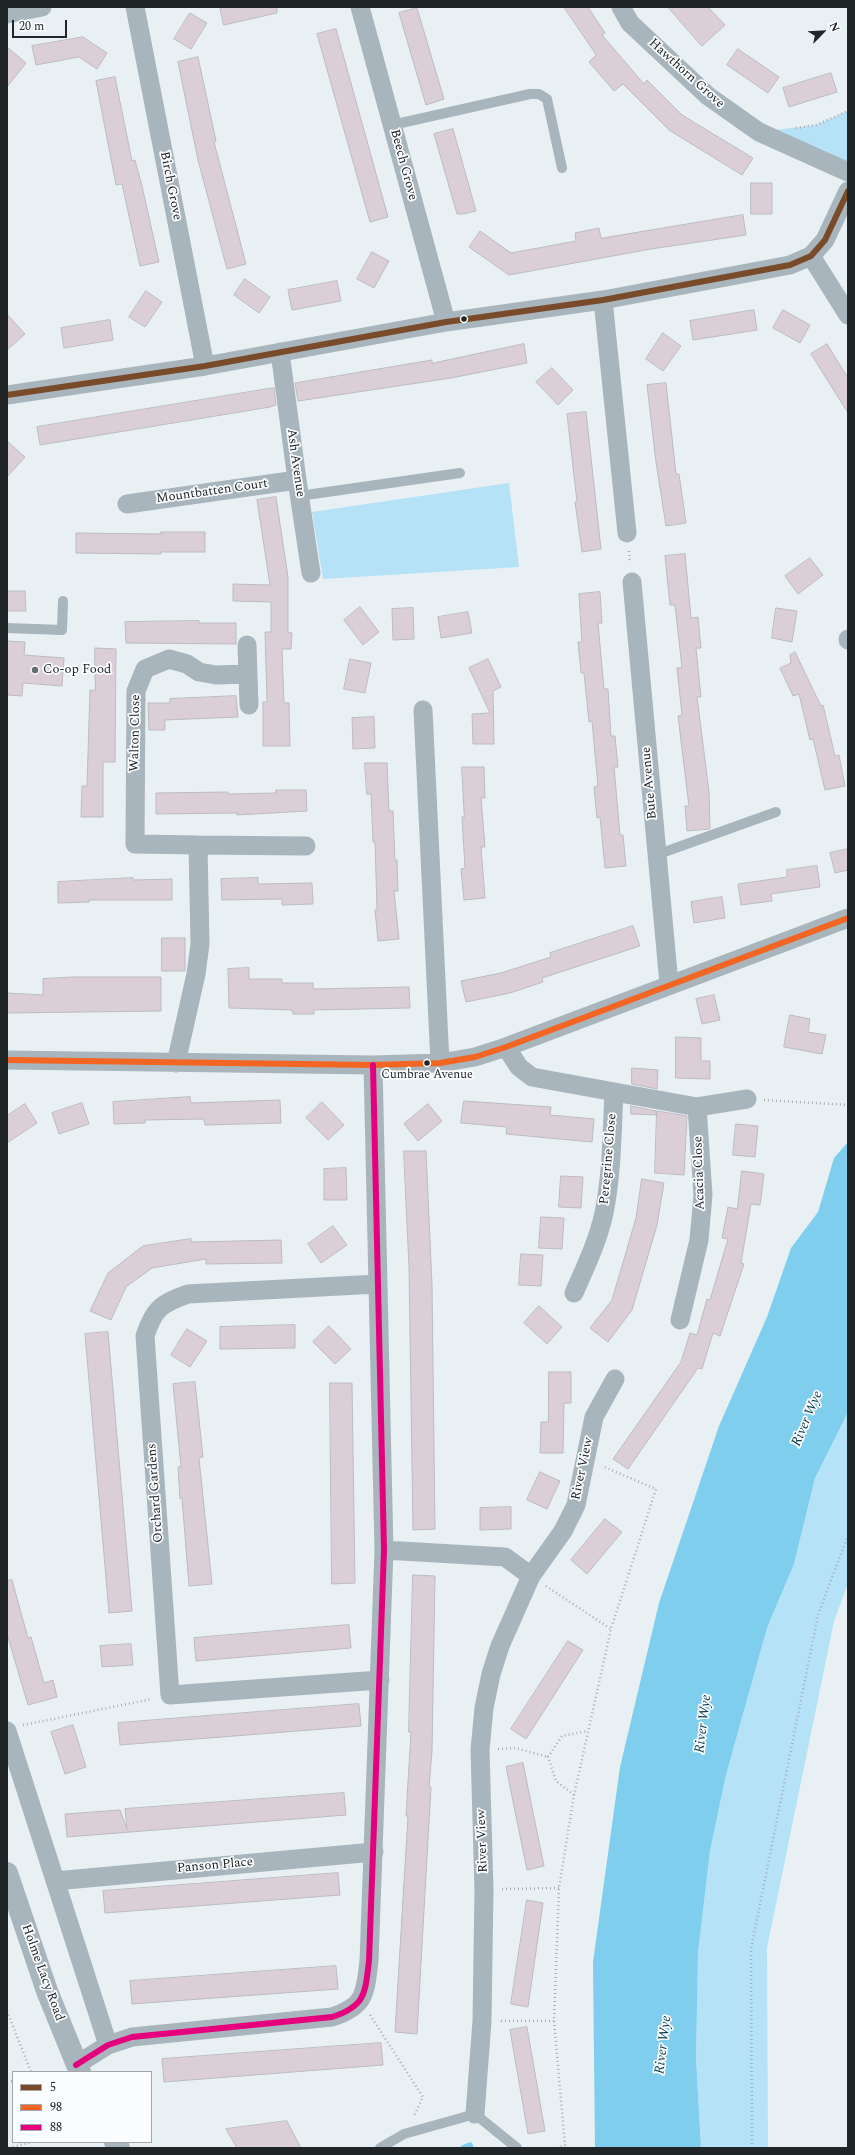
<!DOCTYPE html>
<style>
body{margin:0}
#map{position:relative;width:855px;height:2155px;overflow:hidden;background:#e9f0f3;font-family:Spectral,serif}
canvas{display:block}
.frame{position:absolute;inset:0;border:8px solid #202527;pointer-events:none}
.legend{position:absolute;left:12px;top:2071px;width:140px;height:72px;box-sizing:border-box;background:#fafcfe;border:1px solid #a3a6a8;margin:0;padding:5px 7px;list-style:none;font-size:12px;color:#202527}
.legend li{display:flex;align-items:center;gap:8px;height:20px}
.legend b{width:20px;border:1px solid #a3a6a8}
.north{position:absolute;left:803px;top:12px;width:40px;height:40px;-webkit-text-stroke:3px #fafcfe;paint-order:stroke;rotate:66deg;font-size:11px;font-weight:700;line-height:16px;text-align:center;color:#202527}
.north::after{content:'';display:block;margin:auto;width:14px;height:18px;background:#202527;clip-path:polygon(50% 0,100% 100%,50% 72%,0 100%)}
.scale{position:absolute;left:12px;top:20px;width:55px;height:18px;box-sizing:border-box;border:2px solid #202527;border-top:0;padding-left:5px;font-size:12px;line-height:14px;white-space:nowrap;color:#202527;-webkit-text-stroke:3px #fafcfe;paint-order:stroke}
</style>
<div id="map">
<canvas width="855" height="2155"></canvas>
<div class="frame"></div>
<ul class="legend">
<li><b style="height:5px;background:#7a4b2a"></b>5</li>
<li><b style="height:5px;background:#f26522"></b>98</li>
<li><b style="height:5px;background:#e5007d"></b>88</li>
</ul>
<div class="north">N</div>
<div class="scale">20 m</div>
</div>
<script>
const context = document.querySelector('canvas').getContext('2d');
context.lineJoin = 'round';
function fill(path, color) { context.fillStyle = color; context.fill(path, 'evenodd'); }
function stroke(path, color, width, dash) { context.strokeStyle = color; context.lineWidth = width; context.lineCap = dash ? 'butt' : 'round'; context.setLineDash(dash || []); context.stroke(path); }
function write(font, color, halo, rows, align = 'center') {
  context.font = font + ' Spectral,serif'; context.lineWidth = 3.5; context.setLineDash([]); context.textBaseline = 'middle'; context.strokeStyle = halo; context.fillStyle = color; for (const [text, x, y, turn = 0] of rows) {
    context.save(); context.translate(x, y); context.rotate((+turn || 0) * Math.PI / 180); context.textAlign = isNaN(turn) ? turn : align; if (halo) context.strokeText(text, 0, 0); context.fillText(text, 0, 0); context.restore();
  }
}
fill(new Path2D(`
 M 848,111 L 848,172 L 759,132 L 816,125 Z
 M 509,483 L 519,567 L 323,579 L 312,512 Z
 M 848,1412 L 848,1584 L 834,1621 L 767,1948 L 768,2148 L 701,2148 L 696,2058 L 698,1953 L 710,1851 L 726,1775 L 767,1628 L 794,1564 L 815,1478 Z`), '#b5e2f6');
fill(new Path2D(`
 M 848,1142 L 848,1412 L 815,1478 L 794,1564 L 767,1628 L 726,1775 L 710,1851 L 698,1953 L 696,2058 L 701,2148 L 595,2148 L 593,1962 L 620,1767 L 659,1603 L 719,1426 L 767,1317 L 791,1248 L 818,1212 L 834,1158 Z`), '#7fceee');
stroke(new Path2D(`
 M 463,2148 L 470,2145 L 471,2148`), '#7fceee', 5.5);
const building = new Path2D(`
 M 220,7 L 277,7 L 277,13 L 224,25 Z
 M 564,7 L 588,7 L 605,33 L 602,35 L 644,84 L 647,80 L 682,115 L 753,158 L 742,175 L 669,130 L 623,84 L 614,91 L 589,62 L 596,55 Z
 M 668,7 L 708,7 L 725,25 L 702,46 Z
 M 417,8 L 444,99 L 426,105 L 399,13 Z
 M 190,13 L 207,23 L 191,49 L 174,39 Z
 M 336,29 L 388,217 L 370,222 L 317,34 Z
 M 83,37 L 107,53 L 97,69 L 79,57 L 36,65 L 32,46 Z
 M 7,47 L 26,63 L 7,87 Z
 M 738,49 L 779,77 L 768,93 L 727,65 Z
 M 198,57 L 216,141 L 214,142 L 246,264 L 227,269 L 198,160 L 178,62 Z
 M 831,73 L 837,92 L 789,107 L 783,88 Z
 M 115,77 L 132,161 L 135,160 L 142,186 L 159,262 L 140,266 L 122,184 L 116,185 L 96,81 Z
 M 453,129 L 476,211 L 463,214 L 457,214 L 434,134 Z
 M 751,183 L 772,183 L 772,214 L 751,214 Z
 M 743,215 L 746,235 L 651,249 L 509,275 L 469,247 L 480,231 L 511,253 L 576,241 L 575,233 L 599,228 L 601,238 Z
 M 372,252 L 389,261 L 374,288 L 357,279 Z
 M 245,279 L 270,297 L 259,313 L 234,295 Z
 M 337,281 L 341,301 L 292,310 L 288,290 Z
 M 146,291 L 162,302 L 145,327 L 129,317 Z
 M 754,310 L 757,330 L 693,340 L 690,321 Z
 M 783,310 L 810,325 L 800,343 L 773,328 Z
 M 7,314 L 25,334 L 7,350 Z
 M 110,320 L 113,340 L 64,348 L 61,328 Z
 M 663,333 L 681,346 L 663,371 L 646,359 Z
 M 524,344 L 527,363 L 451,378 L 298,401 L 295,383 L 432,360 L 432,363 Z
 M 827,344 L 848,378 L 848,413 L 811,354 Z
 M 552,368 L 573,390 L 558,405 L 536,382 Z
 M 666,383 L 676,474 L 679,474 L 686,523 L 666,526 L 656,462 L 647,385 Z
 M 274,388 L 276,405 L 270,407 L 40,445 L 37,427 Z
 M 586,412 L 601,549 L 582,552 L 575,502 L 577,502 L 567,414 Z
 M 7,441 L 25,457 L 7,477 Z
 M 276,497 L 288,577 L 288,632 L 292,633 L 291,649 L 282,649 L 284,703 L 289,703 L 290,746 L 263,746 L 263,702 L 267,702 L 265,632 L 271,632 L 271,602 L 233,601 L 233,584 L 270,585 L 257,500 Z
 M 161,532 L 205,532 L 205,552 L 161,552 L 161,554 L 76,553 L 76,533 L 161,534 Z
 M 685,554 L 691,618 L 698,617 L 701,648 L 696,648 L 701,697 L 697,697 L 709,792 L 710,829 L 687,831 L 685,806 L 689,806 L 678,716 L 682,715 L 677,668 L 682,668 L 675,605 L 670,605 L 665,556 Z
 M 810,558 L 823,575 L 798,594 L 785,576 Z
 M 7,591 L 25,591 L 26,611 L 7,611 Z
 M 600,592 L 602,623 L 598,623 L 604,689 L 608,689 L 611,736 L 615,736 L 618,767 L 614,767 L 620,835 L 623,835 L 626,866 L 605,868 L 600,817 L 597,818 L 594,787 L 598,786 L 592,721 L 589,722 L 584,673 L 581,673 L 578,642 L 582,642 L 579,594 Z
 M 360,607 L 379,632 L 363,645 L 344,620 Z
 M 413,608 L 414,639 L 393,640 L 392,609 Z
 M 776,608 L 797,611 L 792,642 L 772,638 Z
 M 468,612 L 472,633 L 441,638 L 438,617 Z
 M 199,621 L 199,623 L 236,623 L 236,644 L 126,643 L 125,622 Z
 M 7,641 L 25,642 L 24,655 L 64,658 L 62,686 L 23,683 L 22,696 L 7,695 Z
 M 95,648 L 116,649 L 115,762 L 103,762 L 103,817 L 81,817 L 82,786 L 87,786 L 90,690 L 95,690 Z
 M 795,652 L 821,706 L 823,705 L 835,756 L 839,755 L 845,786 L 825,790 L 813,739 L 810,740 L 799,694 L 793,696 L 780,668 L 791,663 L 790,655 Z
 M 350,659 L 371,663 L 365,693 L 344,689 Z
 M 488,659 L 501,687 L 493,691 L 494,744 L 473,744 L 472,714 L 490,713 L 469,668 Z
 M 236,696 L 238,717 L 165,720 L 165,730 L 149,730 L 148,703 L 170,703 L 170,699 Z
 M 374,717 L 375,748 L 353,749 L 352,718 Z
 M 365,763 L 387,763 L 389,811 L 393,811 L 395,860 L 397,860 L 398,891 L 394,891 L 399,939 L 378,941 L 375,910 L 377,910 L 375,842 L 373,842 L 371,794 L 367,794 Z
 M 462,767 L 484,767 L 485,798 L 481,798 L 485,847 L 481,847 L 485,898 L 464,900 L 461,869 L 465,868 L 462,817 L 464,817 Z
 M 276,790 L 306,790 L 307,811 L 237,815 L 237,813 L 156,814 L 156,793 L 228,792 L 228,794 L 276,793 Z
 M 848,849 L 848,870 L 835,873 L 830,853 Z
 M 817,866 L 820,887 L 771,894 L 772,901 L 741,905 L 738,884 L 787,877 L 787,870 Z
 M 133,878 L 133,880 L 172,879 L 172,900 L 89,900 L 89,902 L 58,903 L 58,882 Z
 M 258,878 L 258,884 L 312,883 L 313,904 L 282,905 L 282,899 L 222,900 L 221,879 Z
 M 722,897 L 725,918 L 694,923 L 691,902 Z
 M 633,926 L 640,946 L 542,978 L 543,982 L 510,993 L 466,1002 L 461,981 L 501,973 L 551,957 L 550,953 Z
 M 162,938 L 185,938 L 185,971 L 162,971 Z
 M 249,968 L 249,979 L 282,979 L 282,983 L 313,983 L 313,989 L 409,987 L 410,1008 L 314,1010 L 314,1014 L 293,1014 L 292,1010 L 229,1008 L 228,969 Z
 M 72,977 L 161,977 L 161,1011 L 7,1013 L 7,993 L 43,995 L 43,979 Z
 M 714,995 L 720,1020 L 702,1024 L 696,999 Z
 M 790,1015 L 810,1019 L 808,1032 L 826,1035 L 822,1054 L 784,1047 Z
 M 676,1037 L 701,1038 L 701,1061 L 710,1061 L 710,1079 L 676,1078 Z
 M 632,1068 L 658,1070 L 657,1089 L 632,1084 Z
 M 190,1097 L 191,1103 L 280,1100 L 281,1123 L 205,1125 L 204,1119 L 145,1120 L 145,1123 L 114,1124 L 113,1102 Z
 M 464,1101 L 551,1107 L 550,1115 L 594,1119 L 592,1142 L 506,1134 L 507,1127 L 461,1123 Z
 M 322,1102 L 344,1125 L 328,1140 L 306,1118 Z
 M 82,1103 L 89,1124 L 59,1134 L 52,1113 Z
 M 25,1104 L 37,1123 L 7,1143 L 7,1116 Z
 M 428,1104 L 442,1121 L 418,1141 L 404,1124 Z
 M 631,1106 L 656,1111 L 656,1115 L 631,1114 Z
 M 657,1111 L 687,1116 L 684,1175 L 655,1173 Z
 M 736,1124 L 758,1126 L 755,1157 L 733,1155 Z
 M 404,1151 L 426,1151 L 432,1285 L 435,1529 L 413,1530 L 409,1267 Z
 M 346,1168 L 347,1200 L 324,1200 L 324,1169 Z
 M 742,1171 L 764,1174 L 760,1205 L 751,1204 L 741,1263 L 744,1264 L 720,1336 L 713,1333 L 702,1369 L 698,1368 L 628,1469 L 613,1459 L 681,1362 L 690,1333 L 697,1335 L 707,1299 L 710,1300 L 728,1239 L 722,1238 L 728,1207 L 737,1209 Z
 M 561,1176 L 583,1177 L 581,1208 L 559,1207 Z
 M 642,1179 L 664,1183 L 657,1225 L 632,1310 L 608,1342 L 590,1328 L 612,1300 L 636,1218 Z
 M 541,1217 L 564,1218 L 562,1249 L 539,1248 Z
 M 333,1226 L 347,1245 L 321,1263 L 308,1244 Z
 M 191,1239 L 191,1242 L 281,1240 L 282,1263 L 206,1264 L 206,1259 L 152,1268 L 126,1287 L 111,1320 L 90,1311 L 108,1273 L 143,1246 Z
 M 521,1254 L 543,1255 L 541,1286 L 519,1285 Z
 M 539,1306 L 562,1327 L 547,1344 L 524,1323 Z
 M 295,1325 L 295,1348 L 220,1349 L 220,1327 Z
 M 329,1326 L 351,1349 L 335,1364 L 313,1342 Z
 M 187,1329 L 207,1341 L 190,1367 L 171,1355 Z
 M 108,1332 L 132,1611 L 109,1613 L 85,1334 Z
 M 549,1372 L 571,1372 L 571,1403 L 564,1403 L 563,1453 L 540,1453 L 541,1422 L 548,1422 Z
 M 195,1382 L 203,1457 L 199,1458 L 212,1584 L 189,1586 L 182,1498 L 180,1499 L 178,1467 L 181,1467 L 173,1384 Z
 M 330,1383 L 352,1383 L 355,1583 L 332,1584 Z
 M 540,1472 L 560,1481 L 547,1509 L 527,1500 Z
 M 511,1507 L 511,1529 L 480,1530 L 480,1508 Z
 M 605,1519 L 622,1532 L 587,1574 L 571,1560 Z
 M 413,1575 L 435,1576 L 432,1751 L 429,1787 L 431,1787 L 417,2034 L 395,2032 L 408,1816 L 406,1816 L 411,1732 L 409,1732 Z
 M 12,1580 L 28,1638 L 31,1637 L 44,1683 L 53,1680 L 57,1697 L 28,1705 L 7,1634 L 7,1581 Z
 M 349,1625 L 351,1648 L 196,1661 L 194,1638 Z
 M 568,1641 L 583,1650 L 526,1739 L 511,1729 Z
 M 131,1644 L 133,1665 L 102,1667 L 100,1646 Z
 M 359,1704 L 361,1726 L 120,1745 L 118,1723 Z
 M 73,1725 L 86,1767 L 65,1774 L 51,1732 Z
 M 523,1763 L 544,1866 L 527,1870 L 506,1767 Z
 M 344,1793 L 346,1815 L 67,1837 L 65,1814 L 120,1810 L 127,1829 L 125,1809 Z
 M 338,1873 L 340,1895 L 105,1913 L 103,1891 Z
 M 527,1900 L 543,1903 L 528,2007 L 511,2004 Z
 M 336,1966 L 338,1989 L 132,2004 L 130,1981 Z
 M 527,2027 L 545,2131 L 528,2134 L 510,2030 Z
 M 381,2043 L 383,2065 L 164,2082 L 162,2059 Z
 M 287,2121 L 301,2148 L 237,2148 L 226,2129 Z`);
fill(building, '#dcced6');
stroke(building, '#bbbcbe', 1);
stroke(new Path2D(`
 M 796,128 L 816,125 L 848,111
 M 629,551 L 630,563
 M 764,1100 L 848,1105
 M 546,1586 L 611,1629
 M 23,1725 L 152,1699
 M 498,1749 L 515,1748 L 548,1757
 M 574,1795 L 556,1781 L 548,1757 L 562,1736 L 587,1731
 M 502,1889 L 559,1888
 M 7,2011 L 31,2072
 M 370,2015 L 423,2097 L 414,2116
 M 501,2021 L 554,2021
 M 7,2082 L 13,2081
 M 9,2148 L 31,2142
 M 557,2148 L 565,2145 L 554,2021 L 559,1888 L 574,1795 L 611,1629 L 656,1489 L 602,1466
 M 752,2148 L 751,1949 L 818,1615 L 848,1535`), '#a6afb4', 2.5, [1, 3]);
stroke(new Path2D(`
 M 392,125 L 530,94 L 539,94 L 547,99 L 562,168
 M 299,496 L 460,473
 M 7,628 L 62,630 L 63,601
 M 656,855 L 776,812
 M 380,2148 L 404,2134 L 475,2114 L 517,2148`), '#a8b5bc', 10);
stroke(new Path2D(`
 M 135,7 L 205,366
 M 360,7 L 446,322
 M 621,7 L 630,23 L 708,96 L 759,132 L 848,172
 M 7,14 L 42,7
 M 811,256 L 848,315
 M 603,300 L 627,533
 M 280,352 L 297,480 L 311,573
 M 7,395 L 205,366 L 446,322 L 603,300 L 790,265 L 811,256 L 825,240 L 848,191
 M 127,504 L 297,480
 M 632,582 L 669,984
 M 848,639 L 848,640
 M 247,645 L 249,705
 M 423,710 L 440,1063
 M 198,845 L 306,846
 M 506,1047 L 519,1067 L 532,1077 L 697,1107 L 747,1099
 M 7,1060 L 373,1065 L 440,1063 L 475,1057 L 506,1047 L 848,918
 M 176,1063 L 196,974 L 200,944 L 198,845 L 135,844 L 136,691 L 145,669 L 169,659 L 187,664 L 199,672 L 216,675 L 248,674
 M 378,1284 L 188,1294 C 162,1303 154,1308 145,1336 L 170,1695 L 380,1680
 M 574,1293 C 585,1268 598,1241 604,1213 C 612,1173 612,1132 614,1092
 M 680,1320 L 699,1240 L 703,1195 L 697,1107
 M 384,1550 L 505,1557 L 531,1576
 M 7,1731 L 108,2045
 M 55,1881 L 374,1852
 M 76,2065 L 108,2045 L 132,2037 L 332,2017 C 366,2006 365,1993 369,1961 L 384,1550 L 373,1065
 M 475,2114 L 482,2021 L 484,1890 L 480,1750 L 484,1708 L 491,1674 L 500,1646 L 531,1576 L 563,1531 L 576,1505 L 594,1417 L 615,1379`), '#a8b5bc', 19);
stroke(new Path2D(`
 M 7,1873 L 47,1991 L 80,2072
 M 115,2142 L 119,2148`), '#a8b5bc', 22);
stroke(new Path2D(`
 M 7,395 L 205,366 L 446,322 L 603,300 L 790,265 L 811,256 L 825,240 L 848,191`), '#7a4b2a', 6);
stroke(new Path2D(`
 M 7,1060 L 373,1065 L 440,1063 L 475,1057 L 506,1047 L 848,918`), '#f26522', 6);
stroke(new Path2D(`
 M 76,2065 L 108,2045 L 132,2037 L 332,2017 C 366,2006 365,1993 369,1961 L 384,1550 L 373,1065`), '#e5007d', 6);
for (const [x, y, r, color] of [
 [464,319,3.5,"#202527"],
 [35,670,4,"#666c6e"],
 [427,1063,3.5,"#202527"]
]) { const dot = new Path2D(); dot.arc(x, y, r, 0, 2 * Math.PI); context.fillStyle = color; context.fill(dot); stroke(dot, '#fafcfe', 1.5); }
write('12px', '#202527', '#fafcfe', [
 ["Cumbrae Avenue",427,1076]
]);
write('13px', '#202527', '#fafcfe', [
 ["Hawthorn Grove",686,74,42],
 ["Beech Grove",403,165,75],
 ["Birch Grove",170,186,79],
 ["Ash Avenue",295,463,82],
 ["Mountbatten Court",212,492,-8],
 ["Walton Close",136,733,-89],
 ["Bute Avenue",650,783,-95],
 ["Peregrine Close",609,1159,-85],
 ["Acacia Close",700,1173,-92],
 ["River View",583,1469,-78],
 ["Orchard Gardens",156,1493,-94],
 ["River View",483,1841,-92],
 ["Panson Place",215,1866,-5],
 ["Holme Lacy Road",42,1973,70]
]);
write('13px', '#202527', '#fafcfe', [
 ["Co-op Food",43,670]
], 'left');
write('italic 14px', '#05384a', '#fafcfe', [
 ["River Wye",808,1419,-67],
 ["River Wye",704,1724,-83],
 ["River Wye",664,2045,-83]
]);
</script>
